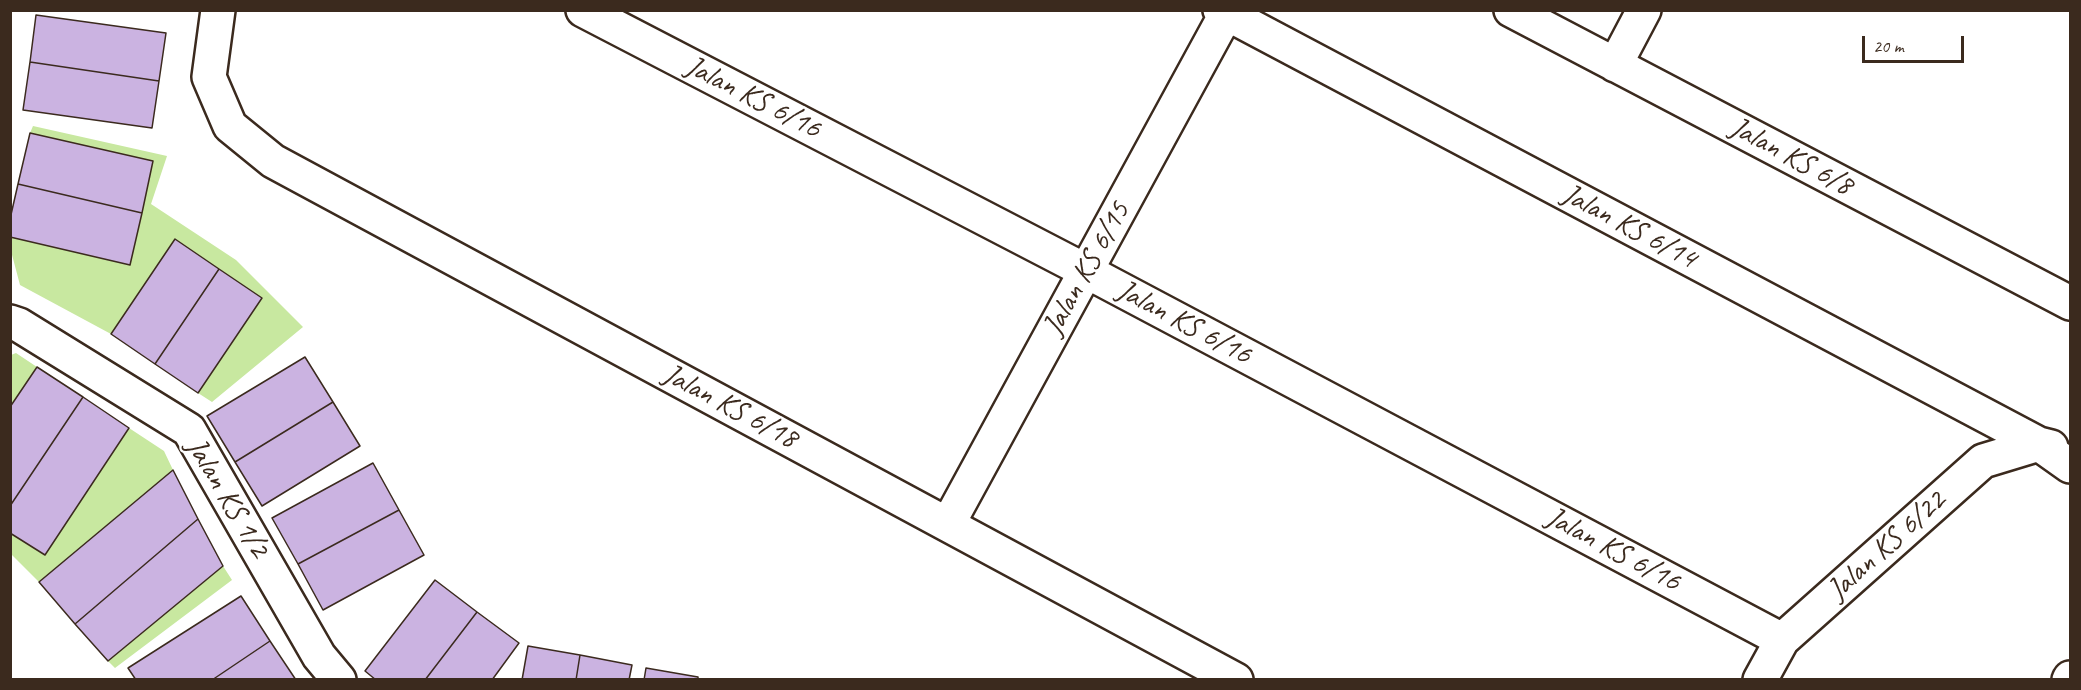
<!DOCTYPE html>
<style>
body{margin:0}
#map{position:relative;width:2081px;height:690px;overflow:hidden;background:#fff;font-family:Caveat,sans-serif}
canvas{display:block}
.frame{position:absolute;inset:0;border:12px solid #3b2a1e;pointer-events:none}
.scale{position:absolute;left:1862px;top:36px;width:102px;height:27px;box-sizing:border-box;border:3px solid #3b2a1e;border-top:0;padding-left:8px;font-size:18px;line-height:21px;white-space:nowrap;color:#3b2a1e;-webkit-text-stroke:4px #fff;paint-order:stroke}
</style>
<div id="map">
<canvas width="2081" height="690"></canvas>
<div class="frame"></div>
<div class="scale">20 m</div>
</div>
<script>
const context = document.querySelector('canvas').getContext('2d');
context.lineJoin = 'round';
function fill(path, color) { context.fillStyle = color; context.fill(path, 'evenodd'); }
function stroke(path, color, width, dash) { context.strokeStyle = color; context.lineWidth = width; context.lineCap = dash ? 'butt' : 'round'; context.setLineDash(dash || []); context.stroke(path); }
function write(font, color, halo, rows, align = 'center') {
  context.font = font + ' Caveat,sans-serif'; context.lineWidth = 4.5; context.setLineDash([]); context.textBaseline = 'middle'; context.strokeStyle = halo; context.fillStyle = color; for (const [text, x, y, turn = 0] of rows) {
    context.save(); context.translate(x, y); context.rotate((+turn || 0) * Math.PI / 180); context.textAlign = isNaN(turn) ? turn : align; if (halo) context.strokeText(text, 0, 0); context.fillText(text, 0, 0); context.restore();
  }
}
fill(new Path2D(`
 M 33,126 L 167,156 L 151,204 L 236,260 L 303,327 L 212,402 L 198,393 L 262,298 L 175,239 L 111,334 L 20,285 L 11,251 L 10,237 L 129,265 L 153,162 L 30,133 Z
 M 16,353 L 37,367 L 11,407 L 11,355 Z
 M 129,428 L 164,451 L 173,470 L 39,582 L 11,554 L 10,533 L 45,555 Z
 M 223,566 L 232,580 L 115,668 L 108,661 Z`), '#c8e8a0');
const building = new Path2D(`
 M 36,15 L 166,33 L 159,81 L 30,62 Z
 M 30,62 L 159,81 L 152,128 L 23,110 Z
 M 30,133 L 153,161 L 142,213 L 18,184 Z
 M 18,184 L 142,213 L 130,265 L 10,237 L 10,219 Z
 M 175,239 L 219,269 L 155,364 L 111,334 Z
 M 219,269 L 262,298 L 198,393 L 155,364 Z
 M 305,357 L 333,402 L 235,462 L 207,416 Z
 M 37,367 L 83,397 L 10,506 L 10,407 Z
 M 83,397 L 129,428 L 45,555 L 10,533 L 10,506 Z
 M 333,402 L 360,446 L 262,506 L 235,462 Z
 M 373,463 L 399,510 L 298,564 L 272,518 Z
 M 173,470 L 198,519 L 75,624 L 39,582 Z
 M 399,510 L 424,555 L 323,610 L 298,564 Z
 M 198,519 L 223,566 L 108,661 L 75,624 Z
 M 435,580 L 477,612 L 425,680 L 376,680 L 365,671 Z
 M 241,596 L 270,641 L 212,680 L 136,680 L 128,668 Z
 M 477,612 L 519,643 L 492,680 L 425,680 Z
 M 270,641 L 296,680 L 212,680 Z
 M 528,646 L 580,655 L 576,680 L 522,680 Z
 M 580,655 L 632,665 L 629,680 L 576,680 Z
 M 646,668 L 698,677 L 698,680 L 644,680 Z`);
fill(building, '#cbb3e1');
stroke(building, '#3b2a1e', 1.5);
const minor = new Path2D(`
 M 218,10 L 209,77 L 230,126 L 273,161 L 1236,680
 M 583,10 L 1086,271 L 1782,640
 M 1220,10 L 2039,444 L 2070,466
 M 1511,10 L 2070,303
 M 1615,65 L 1644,10
 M 10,322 L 19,325 L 189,430 L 319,656 L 339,680
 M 948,524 L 1226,14
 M 1760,680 L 1782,640 L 1983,461 L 2039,444 L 2051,447`);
const tertiary = new Path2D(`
 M 2069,680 L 2070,678`);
stroke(minor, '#3b2a1e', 38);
stroke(tertiary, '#3b2a1e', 38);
stroke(minor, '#fff', 33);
stroke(tertiary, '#fff', 33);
write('30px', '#3b2a1e', '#fff', [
 ["Jalan KS 6/16",753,98,27],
 ["Jalan KS 6/8",1791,157,28],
 ["Jalan KS 6/14",1629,227,28],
 ["Jalan KS 6/15",1087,269,-61],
 ["Jalan KS 6/16",1184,323,28],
 ["Jalan KS 6/18",730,407,28],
 ["Jalan KS 1/2",227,498,59],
 ["Jalan KS 6/22",1887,546,-42],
 ["Jalan KS 6/16",1613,550,28]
]);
</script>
